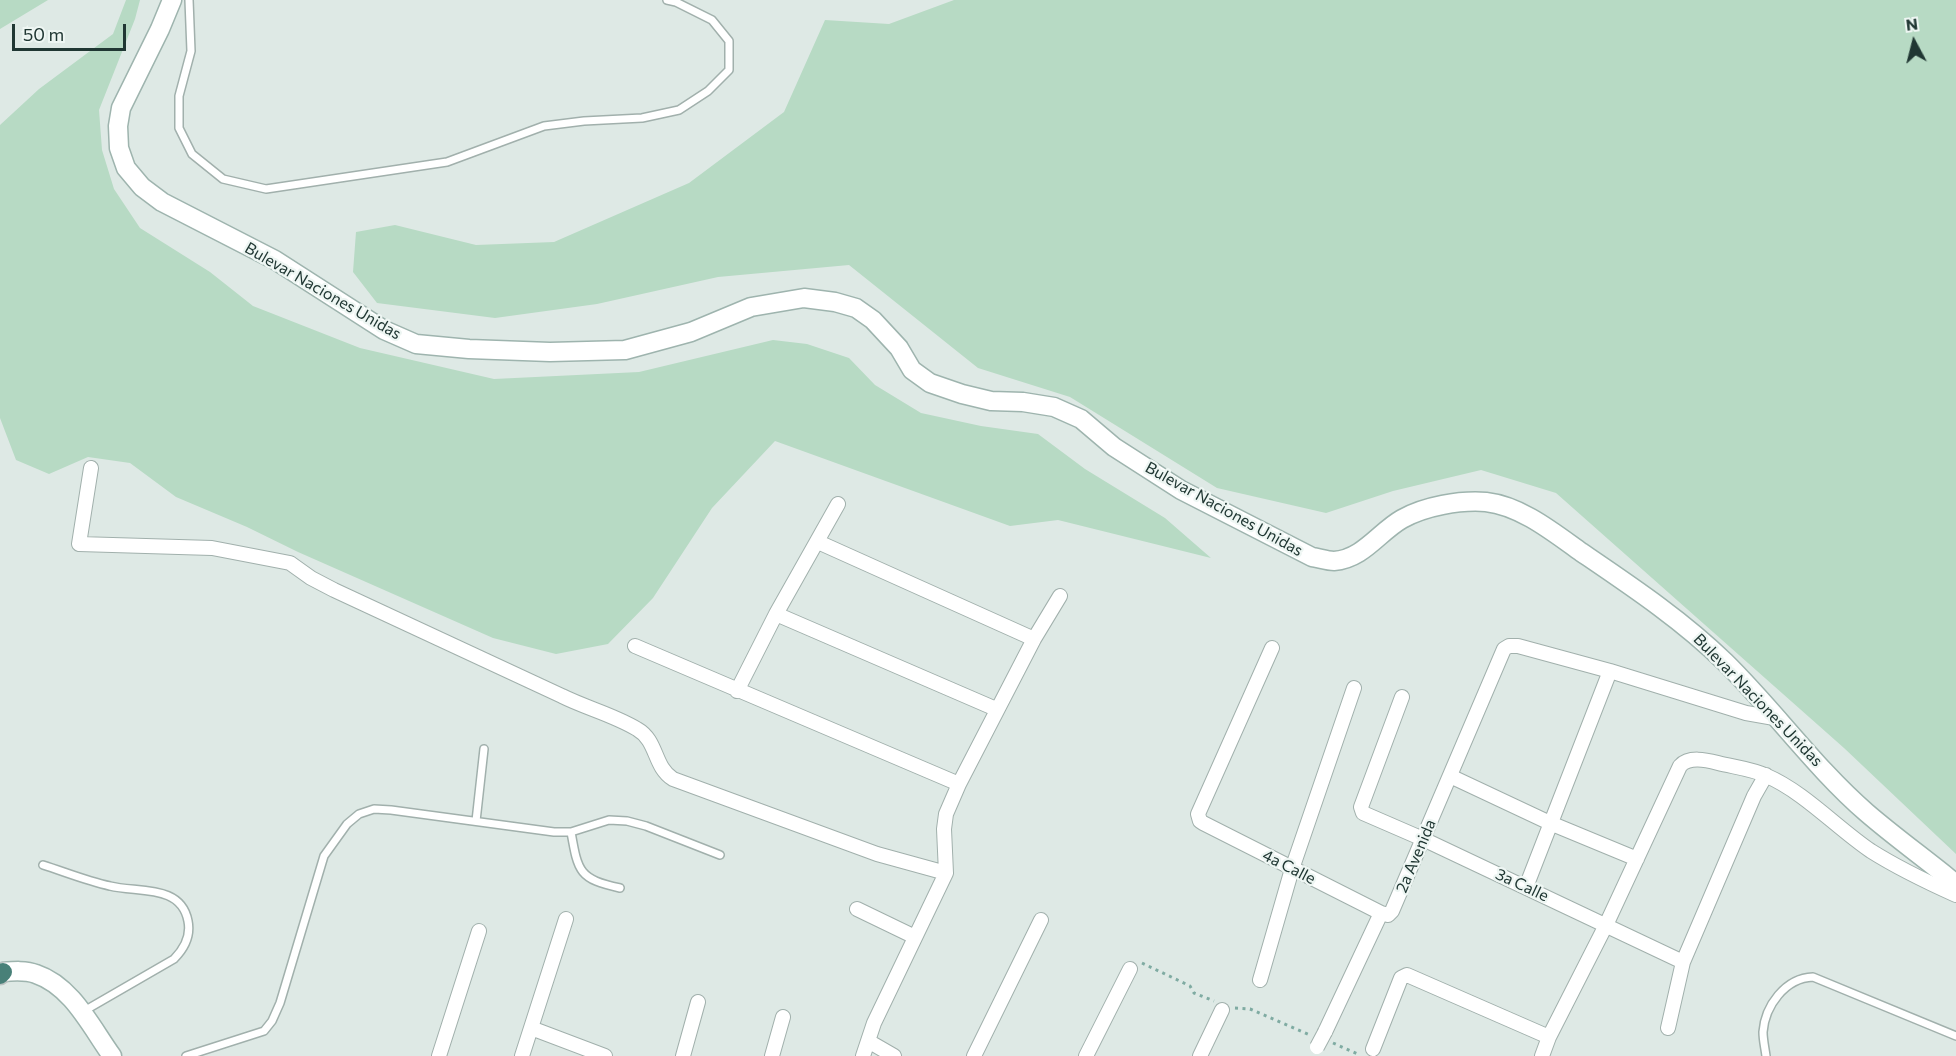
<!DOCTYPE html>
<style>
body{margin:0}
#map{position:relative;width:1956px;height:1056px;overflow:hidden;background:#dee9e5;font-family:Commissioner,sans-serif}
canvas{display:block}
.north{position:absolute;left:1884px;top:12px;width:60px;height:60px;-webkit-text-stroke:4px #eef6f3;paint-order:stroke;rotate:353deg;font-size:16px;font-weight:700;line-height:24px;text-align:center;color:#203733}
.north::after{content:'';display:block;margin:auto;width:21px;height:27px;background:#203733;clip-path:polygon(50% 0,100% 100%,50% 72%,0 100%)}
.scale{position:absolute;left:12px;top:24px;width:114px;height:27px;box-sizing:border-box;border:3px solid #203733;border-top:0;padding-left:8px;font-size:18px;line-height:21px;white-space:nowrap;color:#203733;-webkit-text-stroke:4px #eef6f3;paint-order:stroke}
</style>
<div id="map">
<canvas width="1956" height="1056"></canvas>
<div class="north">N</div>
<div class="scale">50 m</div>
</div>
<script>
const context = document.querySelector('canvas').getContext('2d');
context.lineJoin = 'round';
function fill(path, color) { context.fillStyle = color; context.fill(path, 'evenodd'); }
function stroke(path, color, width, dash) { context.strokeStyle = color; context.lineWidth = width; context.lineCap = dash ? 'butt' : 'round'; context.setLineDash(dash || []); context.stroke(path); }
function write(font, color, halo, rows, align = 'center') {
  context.font = font + ' Commissioner,sans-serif'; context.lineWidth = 4.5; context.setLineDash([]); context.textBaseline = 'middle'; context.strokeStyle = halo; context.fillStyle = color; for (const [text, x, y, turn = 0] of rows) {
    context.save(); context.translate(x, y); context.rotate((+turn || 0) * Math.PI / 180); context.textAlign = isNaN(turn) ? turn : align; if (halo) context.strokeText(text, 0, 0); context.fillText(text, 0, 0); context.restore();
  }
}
fill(new Path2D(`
 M 0,0 L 48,0 L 0,29 Z
 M 126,0 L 140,0 L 135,19 L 99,110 L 102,150 L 114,189 L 140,228 L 210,272 L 253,306 L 360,348 L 494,379 L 639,372 L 773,340 L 807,344 L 849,358 L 875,385 L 921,413 L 981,426 L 1038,434 L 1085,469 L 1165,518 L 1211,558 L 1058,520 L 1010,526 L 775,441 L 712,508 L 653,598 L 608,644 L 556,654 L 493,638 L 298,552 L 247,527 L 176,497 L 130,463 L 88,457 L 49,474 L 16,460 L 0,418 L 0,125 L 39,89 L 113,34 Z
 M 954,0 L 1956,0 L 1956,854 L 1844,748 L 1556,493 L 1481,470 L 1393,491 L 1326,513 L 1217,488 L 1070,397 L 978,368 L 849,265 L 718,277 L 597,304 L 495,318 L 377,303 L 353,272 L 356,232 L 395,225 L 476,245 L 554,242 L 689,183 L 784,112 L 825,20 L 889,24 Z`), '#b7dac4');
const service = new Path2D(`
 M 189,0 L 191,51 L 179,96 L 179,128 L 192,154 L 223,179 L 266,189 L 447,162 L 544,126 L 584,121 L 642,118 L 679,110 L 708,91 L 729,70 L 729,41 L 712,20 L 676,2 L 667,0
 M 476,821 L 484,749
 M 571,832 C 578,872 579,879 620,888
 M 43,865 C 65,872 87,881 110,886 C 138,893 181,884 188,921 C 191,936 184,949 174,959 L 84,1011
 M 186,1056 L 264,1031 L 272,1021 L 280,1003 L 324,856 L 347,824 L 359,814 L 374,809 L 391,810 L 554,832 L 571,832 L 609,820 L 627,821 L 646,826 L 720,855
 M 1766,1056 C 1765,1048 1763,1040 1763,1032 C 1765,1006 1785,978 1813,977 L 1956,1036`);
const minor = new Path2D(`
 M 91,468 L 79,544 L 212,548 L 290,563 L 311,578 L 334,590 C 410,625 486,660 562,696 C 586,708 614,715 637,729 C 658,741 653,766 673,779 L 877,854 L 946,873
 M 818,542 L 1034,639
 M 776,614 L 996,709
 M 635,646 L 959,784
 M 1272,648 L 1198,814 L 1200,821 L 1203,823 L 1381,913
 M 737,691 L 776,614 L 838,504
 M 1402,697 L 1361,807 L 1363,813 L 1423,839 L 1683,962
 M 1450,776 L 1550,823 L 1637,859
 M 1526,887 L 1610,671
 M 857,909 L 915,937
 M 1260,980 L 1292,869 L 1354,688
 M 531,1028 L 605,1056
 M 1668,1028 L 1683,962 L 1754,796 L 1766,775
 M 1325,1032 L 1381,913 L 1388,915 L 1392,911 L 1504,649 L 1509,646 L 1518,646 L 1610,671 L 1746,713 L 1780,719
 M 868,1041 L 894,1056
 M 1373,1049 L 1401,978 L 1407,975 L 1549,1037
 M 439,1056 L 479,931
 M 522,1056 L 566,919
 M 683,1056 L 698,1002
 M 772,1056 L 783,1017
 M 863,1056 L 874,1023 L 946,873 L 944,829 L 946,814 L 959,784 L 1034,639 L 1060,596
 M 974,1056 L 1041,920
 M 1086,1056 L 1130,969
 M 1200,1056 L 1222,1010
 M 1542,1056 L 1549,1037 L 1606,925 L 1680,766 C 1689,756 1706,760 1718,763 C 1734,767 1753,769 1767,776 C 1804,792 1837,828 1871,851 C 1898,868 1927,882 1956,895`);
const secondary = new Path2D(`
 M 172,0 L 160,29 L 121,108 L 118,126 L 119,148 L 126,168 L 142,187 L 162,202 L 275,260 L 384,330 L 416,344 L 469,349 L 550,352 L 625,350 L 691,332 L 751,307 L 804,298 L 835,302 L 856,308 L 873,320 L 899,348 L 912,370 L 930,383 L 962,394 L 991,401 L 1023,402 L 1054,407 L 1081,419 L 1114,447 L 1181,490 L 1312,557 C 1319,558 1327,561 1334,561 C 1363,559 1379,532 1402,519 C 1425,506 1460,500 1486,502 C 1521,506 1553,532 1581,552 C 1631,586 1682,620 1725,662 C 1774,710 1815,768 1867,813 C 1896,838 1927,860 1956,884
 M 3,972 C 14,971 26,970 36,974 C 72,986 91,1027 112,1056`);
const trunk = new Path2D(`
 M 0,975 L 3,972`);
stroke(service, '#a1b0ac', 10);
stroke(minor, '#a1b0ac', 16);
stroke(secondary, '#9eb4ae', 21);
stroke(trunk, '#bcc3c2', 21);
stroke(new Path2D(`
 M 1142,963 L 1190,986 L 1194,993 L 1214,1001
 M 1235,1008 L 1250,1009 L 1310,1035
 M 1333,1043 L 1360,1055`), '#7faba2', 3, [3, 4.5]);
stroke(service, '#fff', 7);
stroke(minor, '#fff', 14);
stroke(secondary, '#fff', 18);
stroke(trunk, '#488078', 18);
const minorBridge = new Path2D(`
 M 1317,1047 L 1325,1032`);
stroke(minorBridge, '#a1b0ac', 16, []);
stroke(minorBridge, '#fff', 14);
write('16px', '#203733', '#eef6f3', [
 ["Bulevar Naciones Unidas",323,291,30],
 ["Bulevar Naciones Unidas",1224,509,29],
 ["Bulevar Naciones Unidas",1758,700,46],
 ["2a Avenida",1416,856,-67],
 ["4a Calle",1289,867,27],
 ["3a Calle",1522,885,25]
]);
</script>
